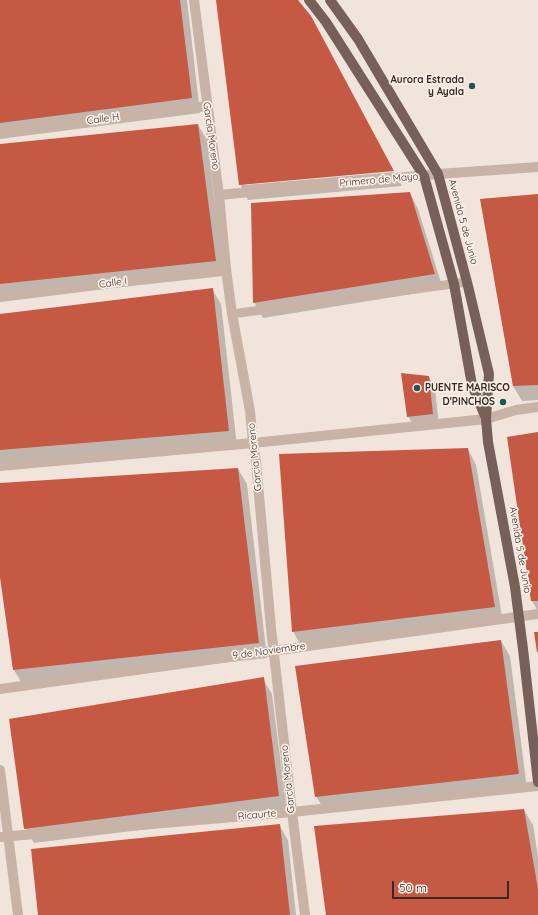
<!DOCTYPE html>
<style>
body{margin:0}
#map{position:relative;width:538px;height:915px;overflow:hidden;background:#f1e4da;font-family:Quicksand,sans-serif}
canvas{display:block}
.scale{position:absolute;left:392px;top:881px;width:117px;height:18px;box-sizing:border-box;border:2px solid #352a27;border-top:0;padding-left:5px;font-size:12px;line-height:14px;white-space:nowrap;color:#352a27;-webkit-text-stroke:3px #f9efe6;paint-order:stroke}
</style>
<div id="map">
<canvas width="538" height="915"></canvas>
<div class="scale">50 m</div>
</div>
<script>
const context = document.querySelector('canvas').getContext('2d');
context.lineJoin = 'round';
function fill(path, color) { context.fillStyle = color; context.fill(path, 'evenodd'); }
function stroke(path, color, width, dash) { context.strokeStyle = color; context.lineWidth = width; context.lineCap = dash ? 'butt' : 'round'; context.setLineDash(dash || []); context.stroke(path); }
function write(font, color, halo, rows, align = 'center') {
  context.font = font + ' Quicksand,sans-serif'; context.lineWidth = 3.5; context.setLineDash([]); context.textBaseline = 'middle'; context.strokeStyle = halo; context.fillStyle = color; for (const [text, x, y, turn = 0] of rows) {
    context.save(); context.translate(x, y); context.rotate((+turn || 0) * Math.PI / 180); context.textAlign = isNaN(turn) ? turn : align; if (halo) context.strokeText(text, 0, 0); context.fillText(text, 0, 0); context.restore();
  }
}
fill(new Path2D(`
 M 0,0 L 187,0 L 200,113 L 0,139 Z
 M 217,0 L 297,0 L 245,185 L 394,172 L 402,186 L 248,200 L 240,184 Z
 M 198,125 L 207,140 L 224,276 L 0,300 L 0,145 Z
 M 410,193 L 418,209 L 443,289 L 263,318 L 254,302 Z
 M 538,195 L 538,400 L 522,401 L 513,386 L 481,199 Z
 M 212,289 L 221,304 L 237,446 L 0,466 L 0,315 Z
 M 429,377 L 435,389 L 439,426 L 415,428 L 408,416 Z
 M 538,433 L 538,611 L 532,601 L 508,438 Z
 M 468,449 L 476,465 L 503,622 L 301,646 L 293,631 Z
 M 238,469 L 247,484 L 267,658 L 23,685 L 14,670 L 0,570 L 0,484 Z
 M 501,641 L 510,656 L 527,789 L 325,811 L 316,796 Z
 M 263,679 L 272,694 L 287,812 L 34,843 L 25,828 Z
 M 524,810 L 533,825 L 538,857 L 538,915 L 327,915 Z
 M 279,825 L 288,840 L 296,915 L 39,915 Z`), '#0003');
fill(new Path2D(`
 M 0,0 L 180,0 L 192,98 L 0,123 Z
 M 216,0 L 298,0 L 311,16 L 394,171 L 239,185 Z
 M 198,124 L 216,261 L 0,284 L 0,144 Z
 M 410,192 L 435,274 L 253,303 L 251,203 Z
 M 538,194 L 538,385 L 513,386 L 480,199 Z
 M 213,288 L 229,431 L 0,450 L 0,314 Z
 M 401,373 L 429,376 L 433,414 L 407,417 Z
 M 538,432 L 538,601 L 531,601 L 507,437 Z
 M 468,448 L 495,607 L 292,632 L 279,454 Z
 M 238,468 L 259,643 L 13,670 L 0,577 L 0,483 Z
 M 534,632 L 538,632 L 538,652 L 537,652 Z
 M 501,640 L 519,774 L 315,797 L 295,666 Z
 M 264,677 L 279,796 L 24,829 L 9,719 Z
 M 524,809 L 538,889 L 538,915 L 326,915 L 314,826 Z
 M 280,824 L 290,915 L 38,915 L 31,849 Z`), '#c55944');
stroke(new Path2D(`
 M 232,314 L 467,282`), '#c9b3a6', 9);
stroke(new Path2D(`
 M 194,0 L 219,195 L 226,269 L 232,314 L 250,411 L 253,443 L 256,462 L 271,628 L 292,812 L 305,915
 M 0,132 L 207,106
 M 219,195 L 438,174 L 538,167
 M 0,297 L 226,269
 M 0,466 L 253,443 L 486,419 L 516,410 L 538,407
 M 0,689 L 538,614
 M 0,770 L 18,915
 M 0,837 L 292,812 L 538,786`), '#c9b3a6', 10);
stroke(new Path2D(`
 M 309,0 L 326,22 L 424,176 L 454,284 L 472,385 L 485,416
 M 330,0 L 358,39 L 438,174 L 467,282 L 489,374 L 486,419 L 488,442 L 515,587 L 523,649 L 538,782`), '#776058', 10);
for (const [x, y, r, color] of [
 [472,86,4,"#1d5655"],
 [417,388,4,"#1d5655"],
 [503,402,4,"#1d5655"]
]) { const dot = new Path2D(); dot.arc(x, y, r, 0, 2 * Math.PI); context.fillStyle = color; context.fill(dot); stroke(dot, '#f9efe6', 1.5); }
write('bold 10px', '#352a27', '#f9efe6', [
 ["Aurora Estrada",464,80],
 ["y Ayala",464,92],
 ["PUENTE MARISCO",425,388,"left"],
 ["D'PINCHOS",495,402]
], 'right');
write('10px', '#352a27', '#f9efe6', [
 ["Calle H",103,119,-7],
 ["Garcia Moreno",211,136,82],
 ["Primero de Mayo",379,180,-5],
 ["Avenida 5 de Junio",463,222,75],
 ["Calle I",113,283,-7],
 ["Garcia Moreno",255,457,-96],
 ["Avenida 5 de Junio",520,550,80],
 ["9 de Noviembre",269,651,-8],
 ["Garcia Moreno",288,779,-96],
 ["Ricaurte",257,815,-5]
]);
</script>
